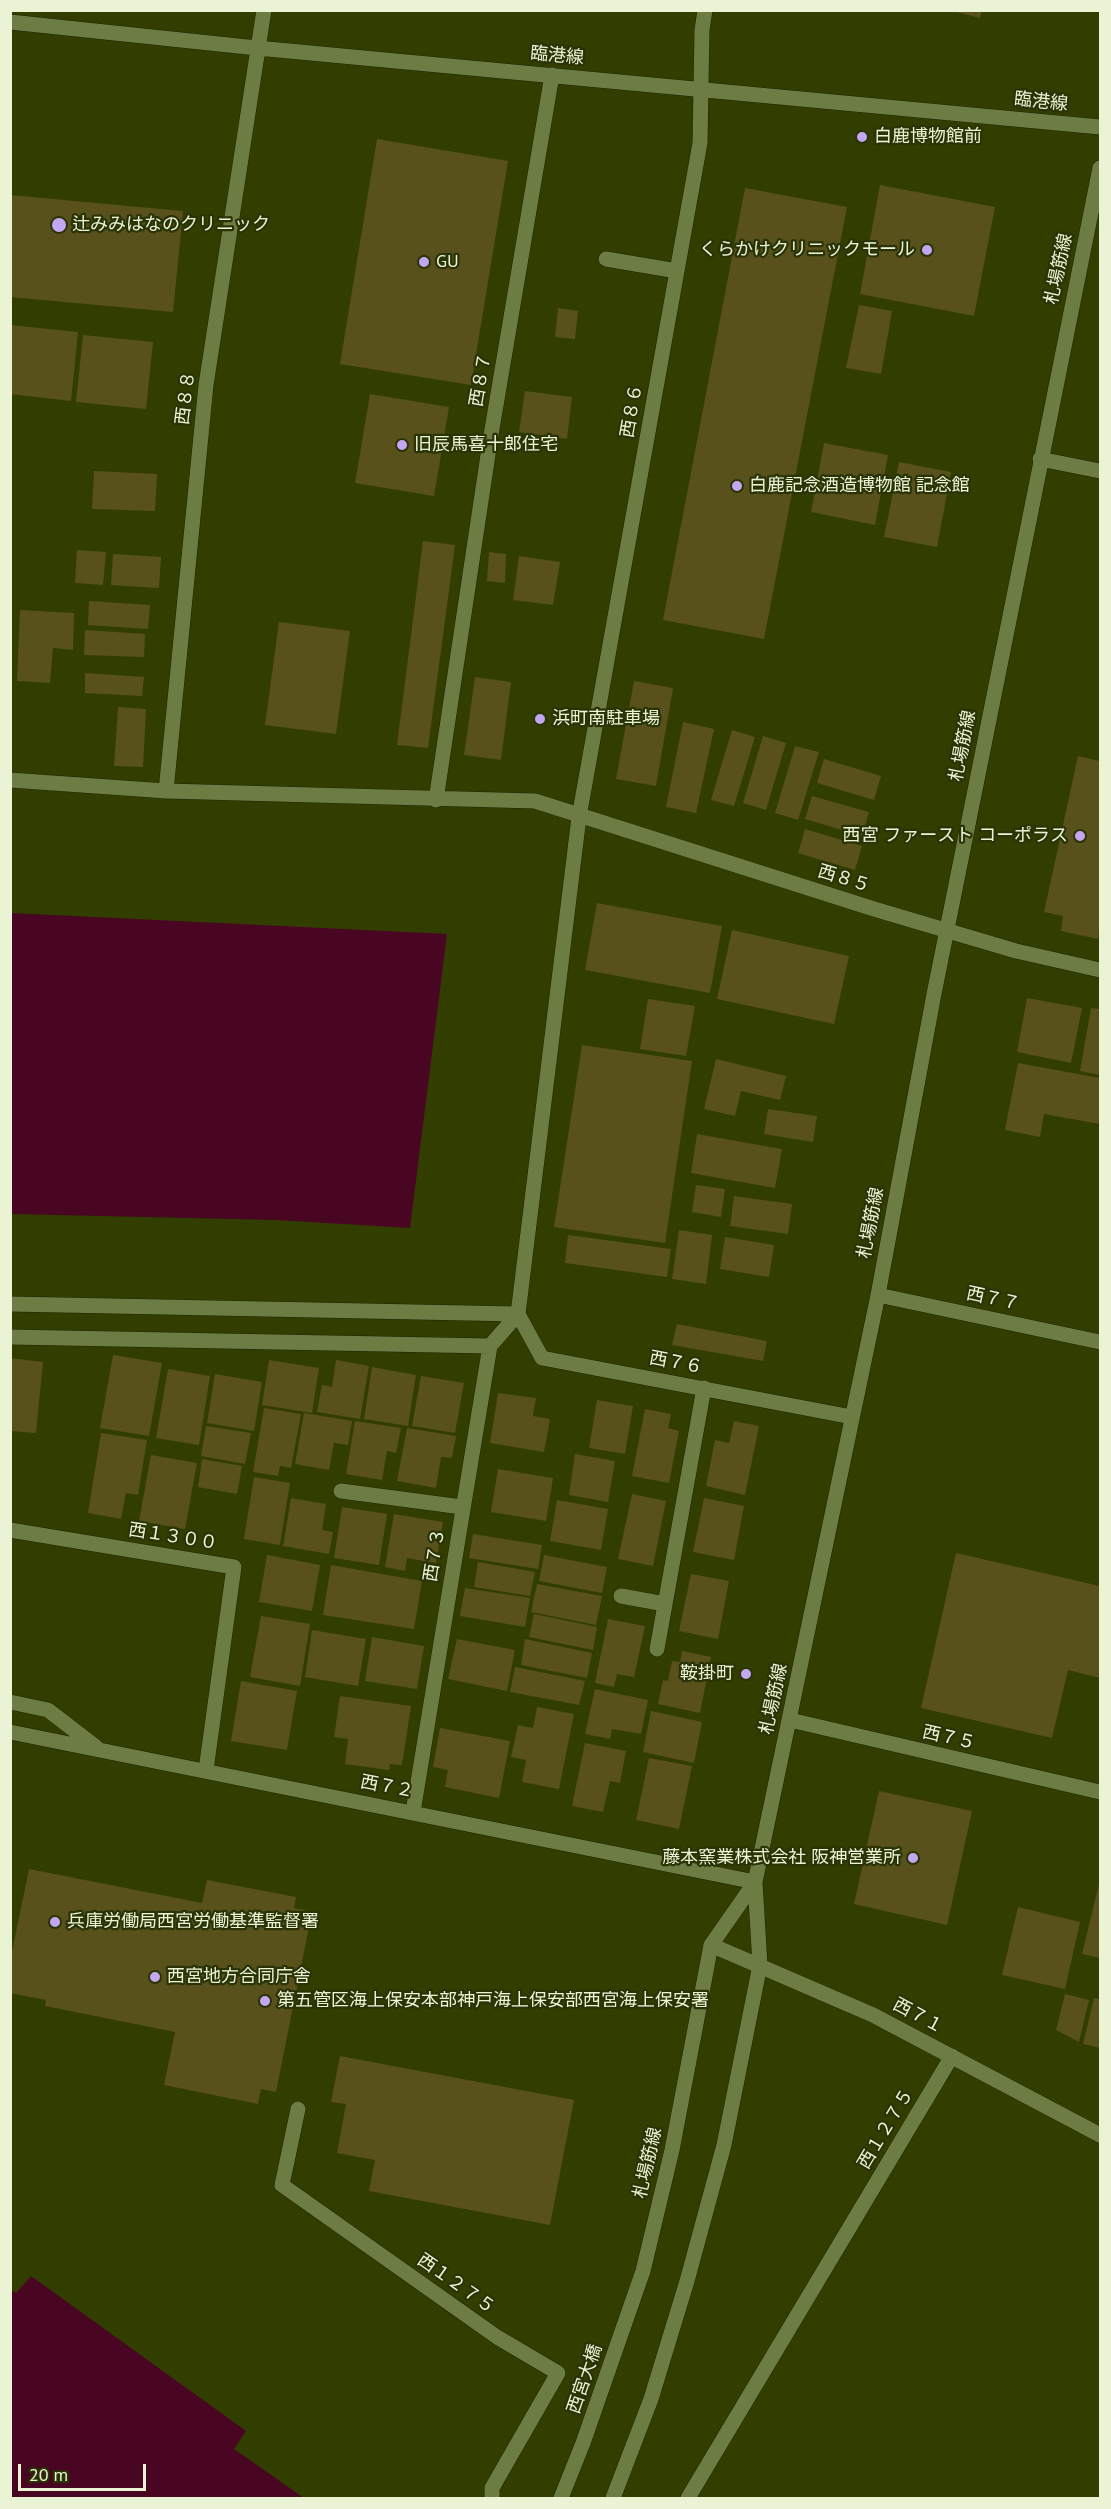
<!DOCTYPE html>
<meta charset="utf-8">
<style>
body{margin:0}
#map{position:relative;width:1111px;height:2509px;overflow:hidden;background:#313e00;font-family:"PT Sans",sans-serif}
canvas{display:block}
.frame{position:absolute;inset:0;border:12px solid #eaf4d5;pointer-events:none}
.scale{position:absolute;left:18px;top:2464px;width:128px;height:27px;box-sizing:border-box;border:3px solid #eaf4d5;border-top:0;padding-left:8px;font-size:18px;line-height:21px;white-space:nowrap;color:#eaf4d5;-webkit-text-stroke:4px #293306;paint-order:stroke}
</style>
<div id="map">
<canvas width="1111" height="2509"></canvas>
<div class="frame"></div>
<div class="scale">20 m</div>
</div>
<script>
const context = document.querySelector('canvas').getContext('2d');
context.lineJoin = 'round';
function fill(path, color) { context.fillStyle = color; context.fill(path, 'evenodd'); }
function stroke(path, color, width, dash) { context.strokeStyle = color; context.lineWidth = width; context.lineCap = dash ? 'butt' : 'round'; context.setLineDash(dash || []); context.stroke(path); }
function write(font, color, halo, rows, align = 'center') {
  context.font = font + ' "PT Sans","Noto Sans JP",sans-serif'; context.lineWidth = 4.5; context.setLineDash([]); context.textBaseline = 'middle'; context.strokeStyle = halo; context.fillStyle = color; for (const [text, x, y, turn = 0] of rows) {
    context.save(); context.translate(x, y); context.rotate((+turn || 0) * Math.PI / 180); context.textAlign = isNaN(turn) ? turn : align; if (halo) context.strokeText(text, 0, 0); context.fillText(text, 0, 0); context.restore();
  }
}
fill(new Path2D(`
 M 11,913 L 447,934 L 410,1228 L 277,1220 L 11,1214 Z
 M 31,2276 L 246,2431 L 234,2449 L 304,2498 L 11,2498 L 11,2290 L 16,2293 Z`), '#490622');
fill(new Path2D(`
 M 948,10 L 982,10 L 980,18 Z
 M 377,139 L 508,161 L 471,385 L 340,364 Z
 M 880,185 L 995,207 L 974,316 L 860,294 Z
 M 745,188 L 847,207 L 764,639 L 663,620 Z
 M 10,195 L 183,211 L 173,312 L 10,297 Z
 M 859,305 L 892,311 L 881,374 L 846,368 Z
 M 558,308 L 578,311 L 575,339 L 555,337 Z
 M 10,325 L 78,332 L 71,401 L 10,394 Z
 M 83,335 L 153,342 L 146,409 L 76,402 Z
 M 525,391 L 572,397 L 567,439 L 519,432 Z
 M 370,394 L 449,407 L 434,496 L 355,483 Z
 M 824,443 L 888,455 L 875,525 L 811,512 Z
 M 899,462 L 951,472 L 937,547 L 884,537 Z
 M 94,471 L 157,474 L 155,511 L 92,509 Z
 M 423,541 L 455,545 L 428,748 L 397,745 Z
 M 77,550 L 106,552 L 103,585 L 75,583 Z
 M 489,552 L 506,554 L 505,583 L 487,581 Z
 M 113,554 L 161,557 L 159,588 L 111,585 Z
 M 519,556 L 560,562 L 553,605 L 513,600 Z
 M 89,601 L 150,605 L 148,629 L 88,625 Z
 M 20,610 L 74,613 L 73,650 L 53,648 L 50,683 L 17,681 Z
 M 279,622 L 350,631 L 336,734 L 265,725 Z
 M 85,630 L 145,634 L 144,657 L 84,655 Z
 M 85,673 L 144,677 L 142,696 L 85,693 Z
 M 475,677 L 511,682 L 501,760 L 464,755 Z
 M 634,681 L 673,688 L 656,786 L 616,779 Z
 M 118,707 L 146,709 L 143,767 L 114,766 Z
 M 683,722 L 714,729 L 696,813 L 666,807 Z
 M 732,730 L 755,737 L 734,806 L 711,800 Z
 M 763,736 L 786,743 L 766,810 L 743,803 Z
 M 795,746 L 819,752 L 798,820 L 775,813 Z
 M 1078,756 L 1100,761 L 1100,926 L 1098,939 L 1061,931 L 1063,916 L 1044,912 Z
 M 824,759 L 881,776 L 874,800 L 817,783 Z
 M 812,796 L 869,812 L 862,836 L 805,819 Z
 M 805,829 L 862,846 L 855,870 L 798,853 Z
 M 597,903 L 722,926 L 710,993 L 585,970 Z
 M 732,930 L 849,956 L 834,1024 L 717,999 Z
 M 1027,998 L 1082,1008 L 1071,1063 L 1017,1052 Z
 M 648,999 L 695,1006 L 686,1056 L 640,1049 Z
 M 1091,1008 L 1100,1009 L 1100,1075 L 1080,1071 Z
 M 582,1045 L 692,1061 L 665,1243 L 554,1227 Z
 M 716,1059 L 786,1076 L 780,1100 L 741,1091 L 735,1116 L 704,1109 Z
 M 1018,1063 L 1100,1078 L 1100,1124 L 1044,1114 L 1040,1137 L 1005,1130 Z
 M 768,1109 L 817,1116 L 813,1142 L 764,1134 Z
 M 697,1134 L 782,1149 L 775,1188 L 691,1173 Z
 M 696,1185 L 725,1189 L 721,1217 L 692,1212 Z
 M 734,1196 L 792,1204 L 788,1234 L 730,1226 Z
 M 679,1230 L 712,1235 L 706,1284 L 672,1279 Z
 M 568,1235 L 671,1249 L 667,1277 L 565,1263 Z
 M 725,1237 L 774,1245 L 769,1277 L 720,1269 Z
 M 677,1324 L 767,1341 L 763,1361 L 672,1345 Z
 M 113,1355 L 162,1363 L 149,1436 L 100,1428 Z
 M 10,1358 L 43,1362 L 36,1433 L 10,1431 Z
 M 269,1360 L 319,1368 L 312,1413 L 262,1405 Z
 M 336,1360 L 369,1366 L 360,1419 L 317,1412 L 322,1385 L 332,1387 Z
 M 372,1367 L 416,1375 L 408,1426 L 364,1419 Z
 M 168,1369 L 210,1376 L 199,1445 L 156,1438 Z
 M 215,1374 L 262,1382 L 254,1431 L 207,1423 Z
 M 421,1376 L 464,1383 L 455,1433 L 412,1426 Z
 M 498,1393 L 536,1398 L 533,1416 L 550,1419 L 544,1452 L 490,1443 Z
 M 597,1400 L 633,1406 L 625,1454 L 589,1448 Z
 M 264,1408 L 301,1414 L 291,1468 L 280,1466 L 278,1476 L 253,1472 Z
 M 645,1409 L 671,1414 L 668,1428 L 679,1431 L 669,1483 L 632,1476 Z
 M 304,1413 L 352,1421 L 348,1445 L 334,1443 L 329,1470 L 295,1464 Z
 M 355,1421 L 401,1428 L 396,1453 L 387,1451 L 382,1480 L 346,1474 Z
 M 734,1421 L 759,1426 L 745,1495 L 706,1486 L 715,1440 L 729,1443 Z
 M 206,1426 L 251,1433 L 245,1464 L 201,1456 Z
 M 407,1428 L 456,1436 L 452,1458 L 441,1457 L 436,1488 L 397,1481 Z
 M 101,1433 L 147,1440 L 138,1495 L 126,1493 L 121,1519 L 88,1513 Z
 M 575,1454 L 615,1461 L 608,1502 L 569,1495 Z
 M 151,1455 L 197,1463 L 185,1529 L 139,1521 Z
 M 202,1459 L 242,1466 L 237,1494 L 198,1487 Z
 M 498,1469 L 553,1478 L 546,1521 L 491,1512 Z
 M 254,1477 L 290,1483 L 280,1545 L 244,1539 Z
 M 632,1494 L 666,1501 L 653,1566 L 618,1559 Z
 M 291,1498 L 326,1504 L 322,1530 L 333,1532 L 329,1554 L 283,1546 Z
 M 704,1498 L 744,1506 L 734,1560 L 693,1552 Z
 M 557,1500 L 608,1509 L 601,1550 L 550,1541 Z
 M 342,1507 L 387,1514 L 379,1565 L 334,1558 Z
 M 394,1514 L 443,1522 L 436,1563 L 407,1558 L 405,1571 L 385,1567 Z
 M 473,1534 L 542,1545 L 538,1569 L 469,1558 Z
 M 956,1553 L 1100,1586 L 1100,1678 L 1068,1670 L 1052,1738 L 921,1708 Z
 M 267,1555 L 320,1565 L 312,1611 L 259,1602 Z
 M 544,1555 L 607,1567 L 602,1593 L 539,1581 Z
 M 478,1562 L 535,1572 L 530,1596 L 474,1587 Z
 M 331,1565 L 422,1581 L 414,1629 L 323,1615 Z
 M 691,1574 L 729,1581 L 718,1639 L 679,1631 Z
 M 537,1584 L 602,1596 L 596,1625 L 531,1612 Z
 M 465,1588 L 530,1598 L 525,1627 L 460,1616 Z
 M 534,1614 L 597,1627 L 593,1650 L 529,1637 Z
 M 261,1616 L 310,1624 L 300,1686 L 250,1677 Z
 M 608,1619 L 645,1626 L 634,1677 L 617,1674 L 614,1687 L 595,1683 Z
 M 312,1630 L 366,1639 L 358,1686 L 305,1677 Z
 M 372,1637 L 424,1646 L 417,1689 L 365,1681 Z
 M 457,1639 L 515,1650 L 507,1691 L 448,1679 Z
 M 525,1639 L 592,1653 L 587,1678 L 521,1665 Z
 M 682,1651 L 711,1657 L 700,1713 L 658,1704 L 663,1680 L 668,1681 L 672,1661 L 680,1662 Z
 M 515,1667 L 585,1681 L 579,1705 L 510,1692 Z
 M 241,1681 L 297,1691 L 287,1750 L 231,1741 Z
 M 595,1689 L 648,1700 L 641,1734 L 612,1729 L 610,1739 L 585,1734 Z
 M 340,1696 L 411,1706 L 402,1765 L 390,1764 L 389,1770 L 345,1764 L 348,1739 L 334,1737 Z
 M 537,1707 L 574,1714 L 559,1789 L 522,1782 L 526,1760 L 511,1757 L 518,1725 L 533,1728 Z
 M 651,1711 L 702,1722 L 694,1763 L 643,1752 Z
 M 440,1728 L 510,1741 L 499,1798 L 445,1787 L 448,1770 L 433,1767 Z
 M 585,1743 L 626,1751 L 620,1783 L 610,1781 L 603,1812 L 572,1806 Z
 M 649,1758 L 692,1766 L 679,1829 L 636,1820 Z
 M 879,1791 L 972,1811 L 947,1925 L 854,1904 Z
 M 29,1869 L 202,1903 L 207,1880 L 296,1897 L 294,1908 L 312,1912 L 276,2092 L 261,2089 L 258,2104 L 164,2085 L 175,2032 L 45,2006 L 46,2000 L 10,1993 L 10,1961 Z
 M 1100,1880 L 1100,1958 L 1082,1954 Z
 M 1018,1907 L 1080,1922 L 1065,1989 L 1002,1975 Z
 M 1065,1994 L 1089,2000 L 1079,2042 L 1056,2030 Z
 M 1094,1998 L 1100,1999 L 1100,2048 L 1083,2044 Z
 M 340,2056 L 574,2100 L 550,2225 L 369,2191 L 375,2160 L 337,2153 L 346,2104 L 331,2102 Z`), '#58511b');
const minor = new Path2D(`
 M 10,22 L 257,48 L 1100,127
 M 606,259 L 677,271
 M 1040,459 L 1100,471
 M 10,780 L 166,791 L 535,801 L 874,909 L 1016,951 L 1100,970
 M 166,791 L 206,385 L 264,10
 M 436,800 L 491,435 L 552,75
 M 878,1295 L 1100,1342
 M 10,1304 L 518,1314
 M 518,1314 L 579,817 L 700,143 L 702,30 L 705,10
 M 518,1314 L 542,1358 L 852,1417
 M 10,1337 L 490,1346
 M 341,1491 L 462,1507
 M 10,1530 L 234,1567 L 206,1770
 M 621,1596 L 665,1604
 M 657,1649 L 704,1388
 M 10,1702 L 48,1710 L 96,1747
 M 790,1720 L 1100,1792
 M 10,1732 L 755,1882
 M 413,1812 L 490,1346 L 518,1314
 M 711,1945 L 873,2015 L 1100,2135
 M 298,2109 L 282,2185 L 497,2337 L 558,2373 L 492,2488 L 492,2498
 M 561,2498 L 583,2443 L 643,2271 L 672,2150 L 711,1945 L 755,1882 L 878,1295 L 934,994 L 1100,168
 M 613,2498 L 651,2399 L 687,2281 L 724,2145 L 760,1965 L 755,1882
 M 688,2498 L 952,2056`);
stroke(minor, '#1c2305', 16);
stroke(minor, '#6c7c43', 15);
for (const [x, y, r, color] of [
 [862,137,6,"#c4a7f1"],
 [59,225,8,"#c4a7f1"],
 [927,250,6,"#c4a7f1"],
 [424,262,6,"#c4a7f1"],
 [402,445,6,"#c4a7f1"],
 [737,486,6,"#c4a7f1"],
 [540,719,6,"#c4a7f1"],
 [1080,836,6,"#c4a7f1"],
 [746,1674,6,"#c4a7f1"],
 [913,1858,6,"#c4a7f1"],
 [55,1922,6,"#c4a7f1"],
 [155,1977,6,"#c4a7f1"],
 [265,2001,6,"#c4a7f1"]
]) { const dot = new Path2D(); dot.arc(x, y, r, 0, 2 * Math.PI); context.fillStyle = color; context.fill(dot); stroke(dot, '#293306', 2); }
write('18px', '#eaf4d5', '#293306', [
 ["臨港線",557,56,5],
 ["臨港線",1041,102,6],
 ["札場筋線",1059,269,-78],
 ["西８７",481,380,-80],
 ["西８８",186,398,-83],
 ["西８６",632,411,-80],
 ["札場筋線",963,746,-79],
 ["西８５",844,879,17],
 ["札場筋線",871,1223,-79],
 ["西７７",993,1299,12],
 ["西７６",676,1363,11],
 ["西１３００",173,1537,9],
 ["西７３",435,1555,-81],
 ["札場筋線",774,1699,-78],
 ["西７５",949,1738,13],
 ["西７２",387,1787,11],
 ["西７１",918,2016,28],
 ["西１２７５",886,2129,-59],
 ["札場筋線",648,2163,-77],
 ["西１２７５",456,2284,35],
 ["西宮大橋",585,2379,-71]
]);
write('18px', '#eaf4d5', '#293306', [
 ["白鹿博物館前",874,137],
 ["辻みみはなのクリニック",72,225],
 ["くらかけクリニックモール",915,250,"right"],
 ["GU",436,262],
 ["旧辰馬喜十郎住宅",414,445],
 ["白鹿記念酒造博物館 記念館",749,486],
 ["浜町南駐車場",552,719],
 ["西宮 ファースト コーポラス",1068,836,"right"],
 ["鞍掛町",734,1674,"right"],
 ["藤本窯業株式会社 阪神営業所",901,1858,"right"],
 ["兵庫労働局西宮労働基準監督署",67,1922],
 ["西宮地方合同庁舎",167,1977],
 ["第五管区海上保安本部神戸海上保安部西宮海上保安署",277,2001]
], 'left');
</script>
